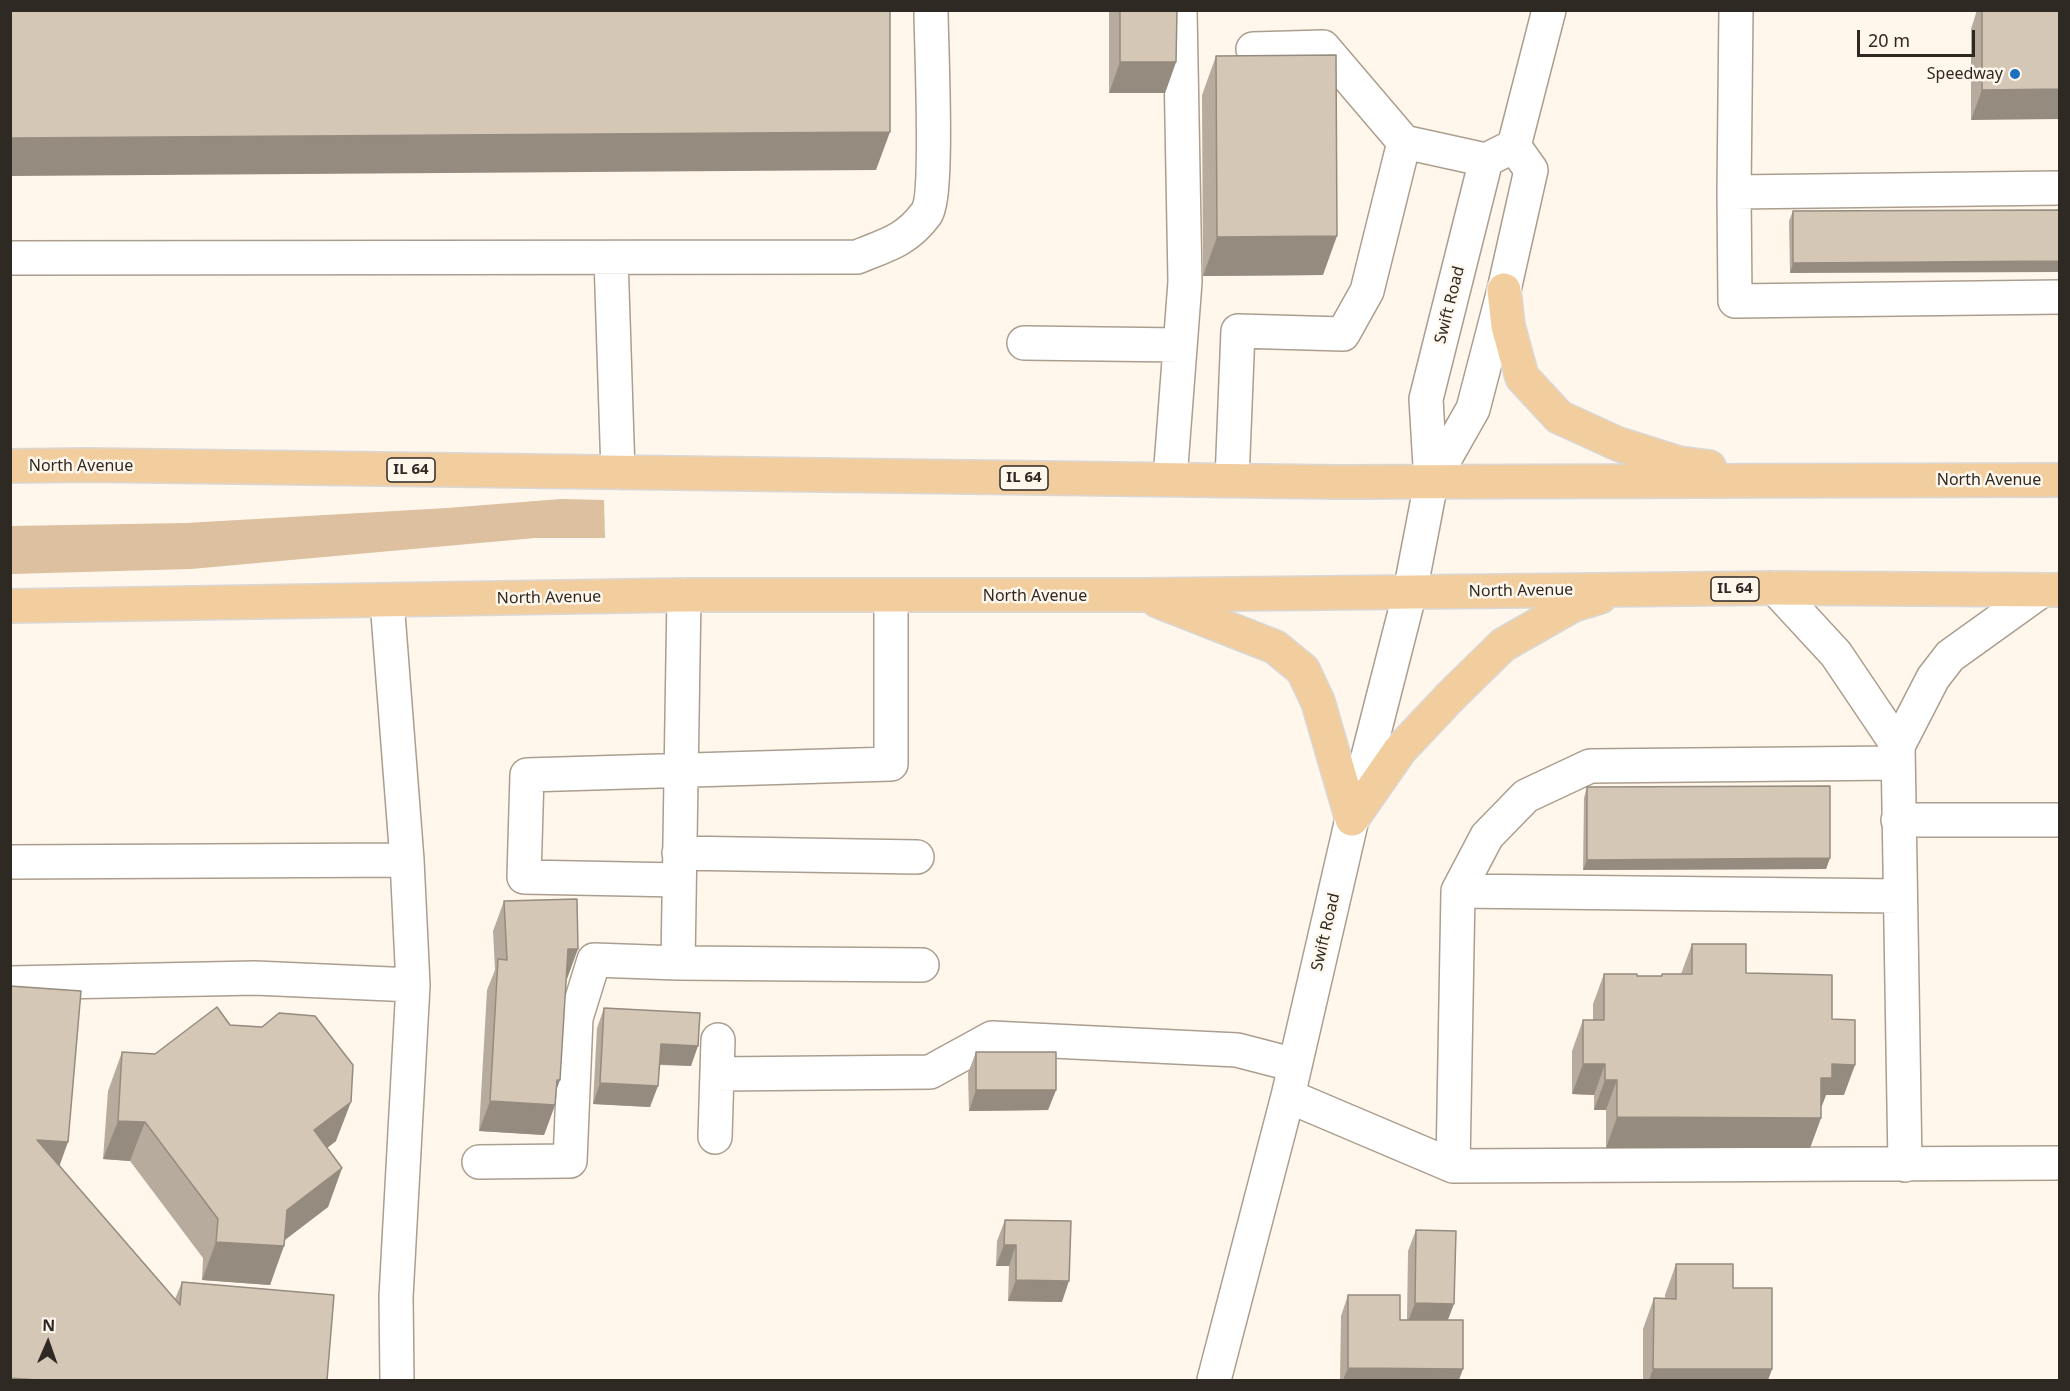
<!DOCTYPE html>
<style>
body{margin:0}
#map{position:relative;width:2070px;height:1391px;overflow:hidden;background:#fff6ec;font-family:"Noto Sans",sans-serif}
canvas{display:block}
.frame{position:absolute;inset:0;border:12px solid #2e2923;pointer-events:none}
.north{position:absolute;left:18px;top:1313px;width:60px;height:60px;-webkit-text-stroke:4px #fff6ec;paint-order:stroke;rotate:2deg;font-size:16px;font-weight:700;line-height:24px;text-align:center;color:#2e2923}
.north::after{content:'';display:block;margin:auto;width:21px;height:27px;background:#2e2923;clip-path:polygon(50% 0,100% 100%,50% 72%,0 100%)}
.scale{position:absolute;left:1857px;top:30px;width:118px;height:27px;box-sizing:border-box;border:3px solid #2e2923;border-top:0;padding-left:8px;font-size:18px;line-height:21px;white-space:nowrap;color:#2e2923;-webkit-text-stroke:4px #fff6ec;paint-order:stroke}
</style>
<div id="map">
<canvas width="2070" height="1391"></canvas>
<div class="frame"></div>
<div class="north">N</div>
<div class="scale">20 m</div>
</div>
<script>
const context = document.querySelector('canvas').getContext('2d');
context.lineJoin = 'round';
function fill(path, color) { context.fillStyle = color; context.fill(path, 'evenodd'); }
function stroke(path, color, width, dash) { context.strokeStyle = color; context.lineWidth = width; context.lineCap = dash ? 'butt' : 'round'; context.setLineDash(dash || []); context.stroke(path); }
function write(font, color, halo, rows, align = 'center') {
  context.font = font + ' "Noto Sans",sans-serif'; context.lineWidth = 5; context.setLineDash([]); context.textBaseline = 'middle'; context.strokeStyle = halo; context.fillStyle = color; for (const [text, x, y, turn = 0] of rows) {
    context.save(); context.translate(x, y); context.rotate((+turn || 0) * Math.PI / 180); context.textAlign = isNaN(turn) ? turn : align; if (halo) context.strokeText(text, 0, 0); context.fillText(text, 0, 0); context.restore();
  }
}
fill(new Path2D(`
 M 561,499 L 604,500 L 605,538 L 535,538 L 191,569 L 11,574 L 11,526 L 186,523 L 447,508 Z`), '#dcc0a0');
const minor = new Path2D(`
 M 1736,10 L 1734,192 L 2060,188
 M 1253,49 L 1323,47 L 1404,142
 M 1734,192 L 1735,301 L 2060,297
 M 10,258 L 857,257 C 886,245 906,241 926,214 C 939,196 931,42 931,10
 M 611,258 L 618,472
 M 1024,343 L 1180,345
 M 1170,479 L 1185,282 L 1180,10
 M 1232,480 L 1238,331 L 1343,334 L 1367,291 L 1404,142 L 1486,160
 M 1431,483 L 1473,409 L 1504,290 L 1531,170 L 1514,146
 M 1775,588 L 1836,654 L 1898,746
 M 387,601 L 407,860 L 413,985 L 396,1297 L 397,1380
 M 1898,820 L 2060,820
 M 679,853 L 917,857
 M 10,862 L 407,860
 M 679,880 L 524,877 L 527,775 L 891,764 L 891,596
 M 1458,891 L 1900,896
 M 678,963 L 684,595
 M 10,983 L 255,978 L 413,985
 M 717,1074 L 930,1072 L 992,1038 L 1237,1050 L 1295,1065
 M 1288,1096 L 1453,1166 L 2060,1163
 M 715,1137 L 718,1040
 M 479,1162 L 570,1161 L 576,1018 L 594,960 L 678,963 L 922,965
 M 1905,1165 L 1898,746 L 1933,678 L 1950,656 L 2042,590
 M 1453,1166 L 1458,891 L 1487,836 L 1526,796 L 1590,766 L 1898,763
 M 1214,1380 L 1288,1096 L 1352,819 L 1410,592 L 1431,483 L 1426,399 L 1486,160 L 1514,146 L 1549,10`);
const major = new Path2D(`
 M 1504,290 L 1508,326 L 1522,377 L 1559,417 L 1618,444 L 1678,463 L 1709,467
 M 10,466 L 87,465 L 1337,482 L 2060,480
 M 1158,601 L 1275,647 L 1303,670 L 1318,702 L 1352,819
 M 10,606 L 684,595 L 1142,595 L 1775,588 L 2060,590
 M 1352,819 L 1400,750 L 1451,696 L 1503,645 L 1573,605 L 1600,597`);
stroke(minor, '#ab9e8e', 36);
stroke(major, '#d9d8d7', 36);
stroke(minor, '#fff', 33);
stroke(major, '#f2cd9d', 33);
fill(new Path2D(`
 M 1109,10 L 1177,10 L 1176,62 L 1165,93 L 1109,93 Z
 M 1977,10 L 2060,10 L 1971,120 L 1971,29 Z
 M 1216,56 L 1323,275 L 1203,276 L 1202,95 Z
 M 2060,210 L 1790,273 L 1789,221 L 1793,211 Z
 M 1587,787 L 1830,858 L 1826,869 L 1583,870 L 1584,798 Z
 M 504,901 L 567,979 L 566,979 L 555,1105 L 544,1135 L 479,1131 L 487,990 L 495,970 L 493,931 Z
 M 1692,944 L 1832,1019 L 1844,1095 L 1826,1095 L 1821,1108 L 1821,1118 L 1810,1148 L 1606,1148 L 1606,1110 L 1594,1110 L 1594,1095 L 1572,1094 L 1572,1051 L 1583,1020 L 1593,1020 L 1593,1004 L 1604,974 L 1637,976 L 1661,976 L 1662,974 L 1681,974 Z
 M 604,1008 L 691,1066 L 659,1065 L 650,1107 L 593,1104 L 597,1028 Z
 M 230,1025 L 336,1141 L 327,1148 L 342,1168 L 328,1207 L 285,1240 L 270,1285 L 202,1280 L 203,1258 L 130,1161 L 103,1159 L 108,1091 L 122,1052 L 155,1054 Z
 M 976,1052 L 1056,1090 L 1048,1110 L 969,1111 L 968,1073 Z
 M 59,1166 L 175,1299 L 182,1282 L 327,1380 L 10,1380 Z
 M 1005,1220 L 1062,1302 L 1008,1301 L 1009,1266 L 996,1266 L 997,1241 Z
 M 1416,1230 L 1448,1320 L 1459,1380 L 1340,1380 L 1341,1316 L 1348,1295 L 1400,1320 L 1407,1320 L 1408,1251 Z
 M 1676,1264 L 1733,1288 L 1772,1369 L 1768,1380 L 1643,1380 L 1643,1329 L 1654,1298 L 1665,1298 L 1665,1295 Z`), '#b7ab9d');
fill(new Path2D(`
 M 1120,62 L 1176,62 L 1165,93 L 1109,93 Z
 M 2060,89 L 2060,119 L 1971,120 L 1982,90 Z
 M 890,132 L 876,170 L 10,176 L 10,138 Z
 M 1337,236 L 1323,275 L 1203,276 L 1217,237 Z
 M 2060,261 L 2060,272 L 1790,273 L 1793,263 Z
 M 1830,858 L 1826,869 L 1583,870 L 1587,860 Z
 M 568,949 L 578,949 L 567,979 L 557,980 Z
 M 661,1044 L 698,1046 L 691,1066 L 653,1064 Z
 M 1583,1064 L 1605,1064 L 1594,1095 L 1572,1094 Z
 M 1832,1064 L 1855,1065 L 1844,1095 L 1826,1095 L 1821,1108 L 1821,1078 Z
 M 557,1080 L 560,1080 L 551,1105 L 555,1105 L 544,1135 L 479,1131 L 490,1101 Z
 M 1605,1080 L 1617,1080 L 1606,1110 L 1594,1110 Z
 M 600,1083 L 658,1086 L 650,1107 L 593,1104 Z
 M 976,1090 L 1056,1090 L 1048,1110 L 969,1111 Z
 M 351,1102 L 336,1141 L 300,1169 L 314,1130 Z
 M 1617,1117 L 1821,1118 L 1810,1148 L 1606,1148 Z
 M 118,1121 L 145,1122 L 130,1161 L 103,1159 Z
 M 37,1140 L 68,1142 L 54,1181 Z
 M 342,1168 L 328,1207 L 278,1245 L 284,1246 L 270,1285 L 202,1280 L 216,1242 Z
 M 1004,1245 L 1016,1245 L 1009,1266 L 996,1266 Z
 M 1016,1280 L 1069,1281 L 1062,1302 L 1008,1301 Z
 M 1415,1303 L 1454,1304 L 1446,1325 L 1407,1324 Z
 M 1348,1368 L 1463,1369 L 1459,1380 L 1343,1380 Z
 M 1653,1369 L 1772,1369 L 1768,1380 L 1649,1380 Z
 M 10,1378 L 38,1380 L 10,1380 Z`), '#958b7f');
const building = new Path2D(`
 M 10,10 L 890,10 L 890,132 L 10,138 Z
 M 1120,10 L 1177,10 L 1176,62 L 1120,62 Z
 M 1982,10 L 2060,10 L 2060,89 L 1982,90 Z
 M 1336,55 L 1337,236 L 1217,237 L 1216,56 Z
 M 2060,210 L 2060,261 L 1793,263 L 1793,211 Z
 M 1830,786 L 1830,858 L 1587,860 L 1587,787 Z
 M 577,899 L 578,949 L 568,949 L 560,1080 L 557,1080 L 555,1105 L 490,1101 L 498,959 L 507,960 L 504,901 Z
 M 1692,944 L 1746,944 L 1746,973 L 1832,975 L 1832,1019 L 1855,1020 L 1855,1065 L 1832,1064 L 1832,1078 L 1821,1078 L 1821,1118 L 1617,1117 L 1617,1080 L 1605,1080 L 1605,1064 L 1583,1064 L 1583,1020 L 1604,1020 L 1604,974 L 1637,974 L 1637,976 L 1662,976 L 1662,974 L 1692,974 Z
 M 10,986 L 81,991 L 68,1142 L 37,1140 L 180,1305 L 182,1282 L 334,1295 L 327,1380 L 38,1380 L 10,1378 Z
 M 217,1007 L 230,1025 L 262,1027 L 279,1013 L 315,1016 L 353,1065 L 351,1102 L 314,1130 L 342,1168 L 287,1210 L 284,1246 L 216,1242 L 218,1219 L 145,1122 L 118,1121 L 122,1052 L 155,1054 Z
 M 604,1008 L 700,1013 L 698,1046 L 661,1044 L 658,1086 L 600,1083 Z
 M 976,1052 L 1056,1052 L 1056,1090 L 976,1090 Z
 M 1005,1220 L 1071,1221 L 1069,1281 L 1016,1280 L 1016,1245 L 1004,1245 Z
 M 1416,1230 L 1456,1231 L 1454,1304 L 1415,1303 Z
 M 1676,1264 L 1733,1264 L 1733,1288 L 1772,1288 L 1772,1369 L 1653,1369 L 1654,1298 L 1676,1299 Z
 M 1348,1295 L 1400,1295 L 1400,1320 L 1463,1320 L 1463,1369 L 1348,1368 Z`);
fill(building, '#d5c7b6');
stroke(building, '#958b7f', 1.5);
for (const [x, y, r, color] of [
 [2015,74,6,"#1c71bf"]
]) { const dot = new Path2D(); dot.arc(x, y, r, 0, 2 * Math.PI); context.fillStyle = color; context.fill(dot); stroke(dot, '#fff6ec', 2); }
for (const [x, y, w] of [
 [411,470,48],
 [1024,478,48],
 [1735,589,48]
]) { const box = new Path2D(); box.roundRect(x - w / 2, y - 12, w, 24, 4.5); context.fillStyle = '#fff6ec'; context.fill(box); stroke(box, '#2e2923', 1.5); }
write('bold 15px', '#2e2923', null, [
 ["IL 64",411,470],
 ["IL 64",1024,478],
 ["IL 64",1735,589]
]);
write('16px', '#2e2923', '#fff6ec', [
 ["Speedway",2003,74]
], 'right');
write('16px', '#2e2923', '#fff6ec', [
 ["Swift Road",1450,305,-76],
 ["North Avenue",81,466],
 ["North Avenue",1989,480],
 ["North Avenue",1521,591,-1],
 ["North Avenue",1035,596],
 ["North Avenue",549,598,-1],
 ["Swift Road",1326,932,-77]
]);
</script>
